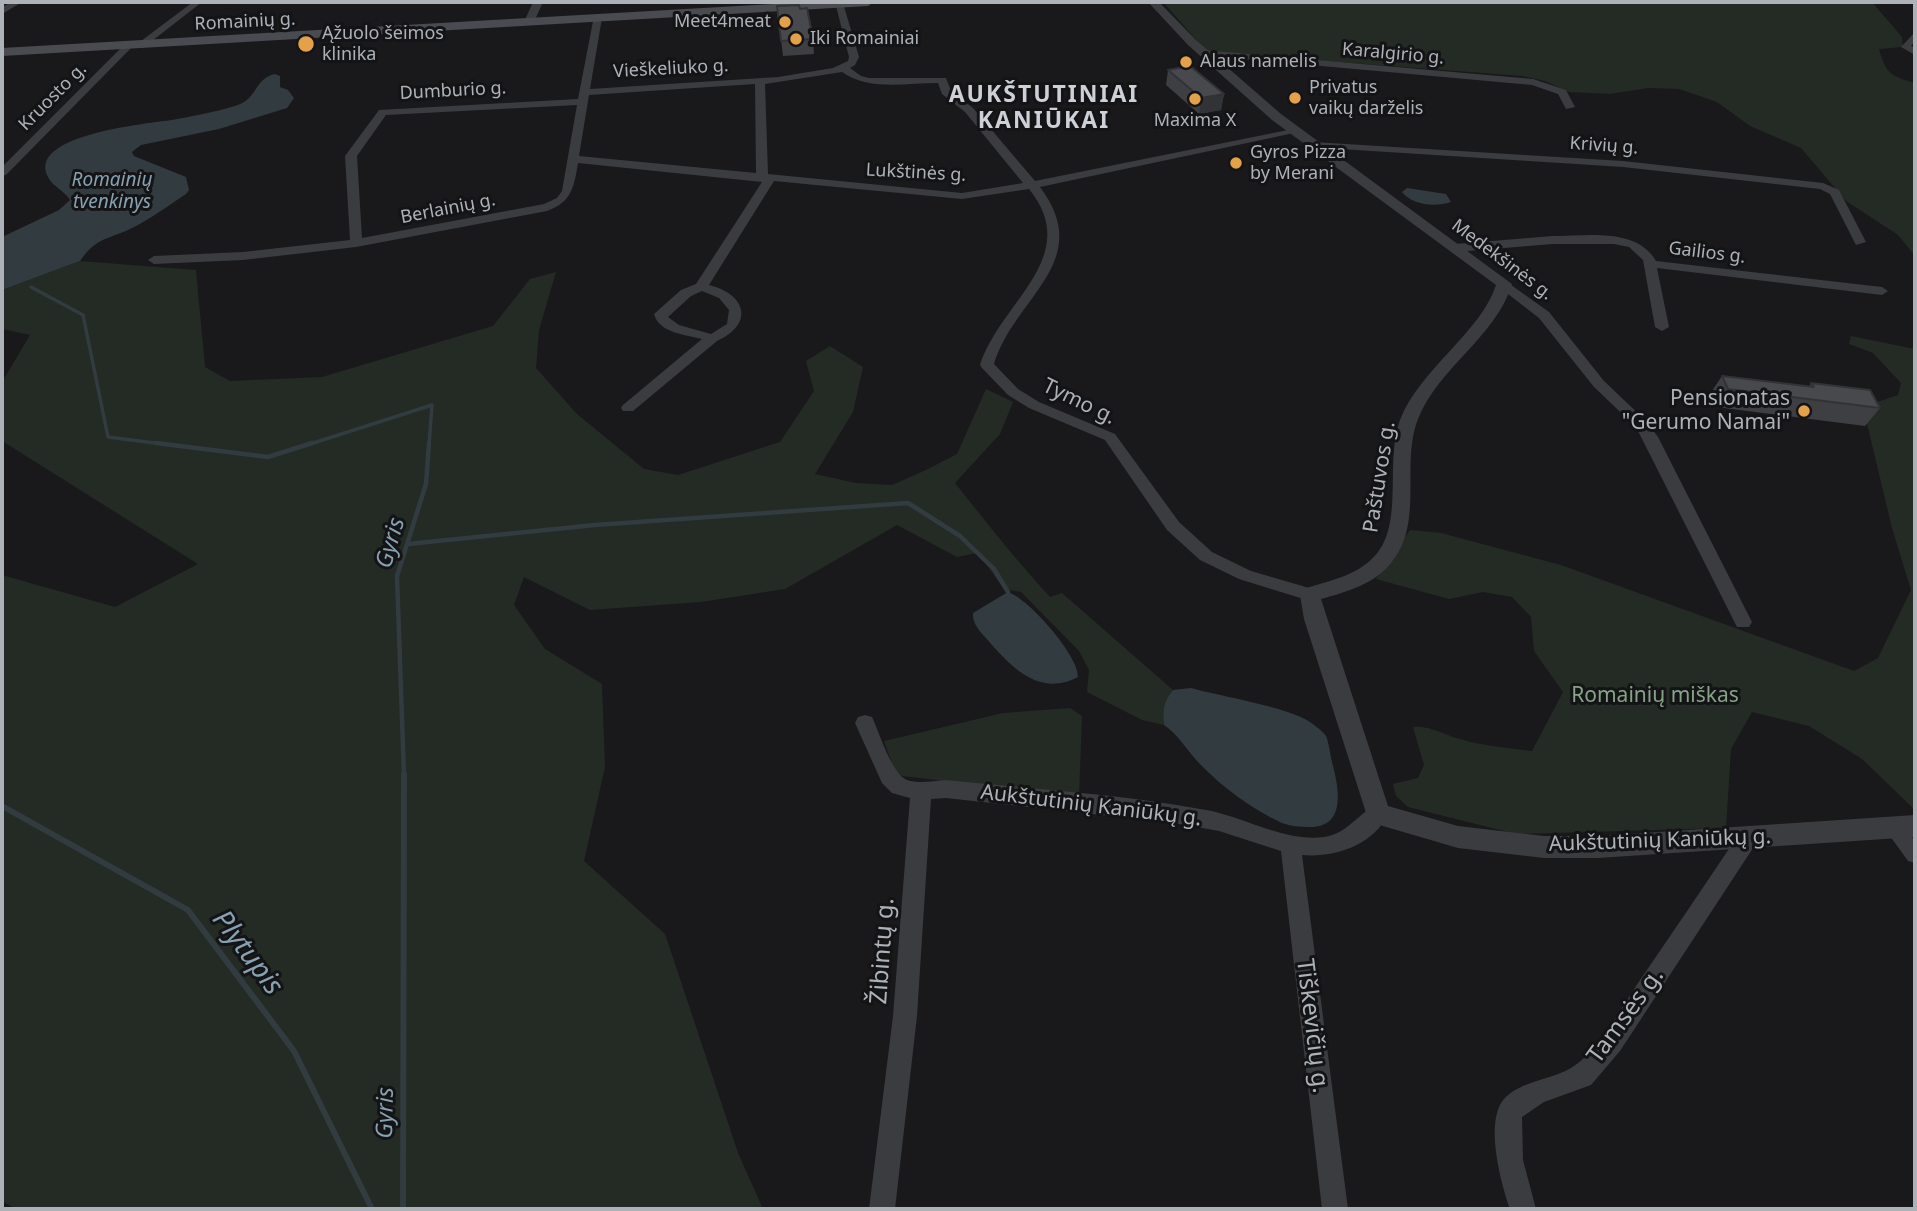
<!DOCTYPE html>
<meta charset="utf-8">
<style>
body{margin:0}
#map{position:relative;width:1917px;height:1211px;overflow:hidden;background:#19191b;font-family:"Noto Sans",sans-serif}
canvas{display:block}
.frame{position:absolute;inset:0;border:4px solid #adb2b9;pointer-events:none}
</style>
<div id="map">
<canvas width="1917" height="1211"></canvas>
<div class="frame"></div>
</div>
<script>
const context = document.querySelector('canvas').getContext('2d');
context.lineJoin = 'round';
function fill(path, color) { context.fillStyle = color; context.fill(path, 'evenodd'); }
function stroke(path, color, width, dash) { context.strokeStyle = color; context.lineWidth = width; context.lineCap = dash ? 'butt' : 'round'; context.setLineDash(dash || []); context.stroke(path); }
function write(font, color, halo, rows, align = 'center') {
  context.font = font + ' "Noto Sans",sans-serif'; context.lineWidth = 6; context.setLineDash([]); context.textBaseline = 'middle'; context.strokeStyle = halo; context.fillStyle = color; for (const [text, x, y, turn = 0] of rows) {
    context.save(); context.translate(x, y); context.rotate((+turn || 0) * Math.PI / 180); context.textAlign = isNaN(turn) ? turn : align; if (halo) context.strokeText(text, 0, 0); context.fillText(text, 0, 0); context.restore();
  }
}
fill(new Path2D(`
 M 1163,2 L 1872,2 L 1902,37 L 1903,47 L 1879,49 C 1886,74 1891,76 1915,83 L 1915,256 L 1898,235 L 1846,201 L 1801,148 L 1750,126 L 1717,102 L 1679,89 L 1648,88 L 1610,94 L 1569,92 L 1545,81 L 1522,76 L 1207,52 Z
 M 80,261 L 196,270 L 205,367 L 230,381 L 322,377 L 493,326 L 530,279 L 556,272 L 539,330 L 536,368 L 577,414 L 644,469 L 678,475 L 780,442 L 814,391 L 806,361 L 830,346 L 863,367 L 853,412 L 815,474 L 856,483 L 892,485 L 926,470 L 957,454 L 986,389 L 1013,402 L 1000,434 L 955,483 C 986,522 1016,560 1050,597 L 1062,593 L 1173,690 C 1164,701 1162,709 1164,725 L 1142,720 L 1087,692 L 1089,670 L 1079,651 L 1021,592 L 1004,589 L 978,553 L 957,557 L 897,525 L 785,589 L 701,602 L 590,610 L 524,577 L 514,605 L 545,649 L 602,684 L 605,767 L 584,861 L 665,934 L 738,1153 L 763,1209 L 16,1209 L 2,1201 L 2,575 L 115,607 L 198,564 L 2,441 L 2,382 L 30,335 L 2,329 L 2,290 Z
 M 1851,336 L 1915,349 L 1915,810 L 1862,759 L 1809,726 L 1752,712 L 1731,749 L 1726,828 L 1516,834 L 1408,807 L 1396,796 L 1393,784 L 1418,778 L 1424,765 L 1413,727 C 1430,725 1444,735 1460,739 C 1483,746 1508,748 1532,751 L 1563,692 L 1534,651 L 1531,617 L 1512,597 L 1483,592 L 1449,599 L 1376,579 L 1410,530 L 1441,533 L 1561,565 L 1854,671 L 1878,658 L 1911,590 L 1892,528 L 1863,407 L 1898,395 L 1901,383 L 1873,353 L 1849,344 Z
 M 1070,708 L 1082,716 L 1079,796 L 902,776 L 895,772 L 884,741 L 1003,713 Z`), '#232b24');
fill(new Path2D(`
 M 275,74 L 280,76 L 280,87 L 288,90 L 294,98 L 287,108 L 219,129 L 141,145 L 132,152 L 134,156 L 186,177 L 189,190 L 186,194 C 169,205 152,218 134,227 C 109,240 97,236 80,261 L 2,290 L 2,237 L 59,210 L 70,200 C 65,191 52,186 48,177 C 26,134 152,123 172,120 C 193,116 215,112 235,106 C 259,99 253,79 275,74 Z
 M 1407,188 L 1446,194 L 1451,202 C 1436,207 1413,206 1402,192 Z
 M 1008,592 C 1029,599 1079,656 1078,677 C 1042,696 1015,671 992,645 C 984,635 972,626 973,613 Z
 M 1191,688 C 1219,696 1288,707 1310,722 C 1314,725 1323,731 1326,736 C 1329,743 1330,754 1332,762 C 1339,788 1347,828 1309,827 C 1299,827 1291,826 1282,823 C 1252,809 1223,788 1200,764 C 1187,751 1179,735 1164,725 C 1162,709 1164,701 1173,690 Z`), '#323b40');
stroke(new Path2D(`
 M 31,287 L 83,315 L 108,437 L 170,445
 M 307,445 L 432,405 L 429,445`), '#323b40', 3.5);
stroke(new Path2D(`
 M 156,443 L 268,457 L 312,443
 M 408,544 L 595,525 L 908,503 L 960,536 L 994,569 L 1008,592
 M 404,776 L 397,576 L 426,484 L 429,443`), '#323b40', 4.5);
stroke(new Path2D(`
 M 2,806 L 188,910 L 294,1051 L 372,1209
 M 403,1209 L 404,774`), '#323b40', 6);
fill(new Path2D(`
 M 12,2 L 22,2 L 2,14 L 2,7 Z
 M 193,2 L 202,2 L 143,48 L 137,48 L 137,44 Z
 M 835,2 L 843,3 L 859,57 L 855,65 L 850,68 L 861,76 L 869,78 L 946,78 L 951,91 L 973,108 L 1035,181 L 1298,128 L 1298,132 L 1294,133 L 1040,187 C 1096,262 1015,296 994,364 L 1018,389 L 1039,402 L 1115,434 L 1179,522 L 1212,552 L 1251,571 L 1316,590 L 1319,595 L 1316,600 L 1310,601 L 1239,579 L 1200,560 L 1167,530 L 1105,440 L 1029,408 L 1008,395 L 982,368 L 980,365 C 1000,302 1084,257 1029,189 L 962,199 L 774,181 L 709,285 C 746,294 755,324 717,341 L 633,411 L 623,411 L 621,408 L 623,405 L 702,339 C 686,335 659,333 654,314 L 681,290 L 696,284 L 762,182 L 578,163 C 574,187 572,202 547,211 L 356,247 L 243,260 L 154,264 L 148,260 L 154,256 L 243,252 L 350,240 L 345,156 L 379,110 L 578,99 L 594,16 L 602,18 L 590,89 L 778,77 L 833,68 L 848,61 L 849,57 ZM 842,72 C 868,91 907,83 938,83 L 942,94 L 965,112 L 1023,183 L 962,193 L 768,174 L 765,84 ZM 755,84 L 756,173 L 579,156 L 589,95 ZM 577,105 L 562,191 L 557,198 L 544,204 L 362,238 L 357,156 L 386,115 ZM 702,291 L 719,298 L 729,310 L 727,324 L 711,334 L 679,325 L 668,317 L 691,296 Z
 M 1915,32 L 1915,41 L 1911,46 L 1915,48 L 1915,55 L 1901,47 Z
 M 125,44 L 133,46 L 6,175 L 2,176 L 2,167 Z
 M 1203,50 L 1533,79 L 1566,90 L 1575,107 L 1566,109 L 1558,94 L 1532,85 L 1200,55 L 1198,53 Z
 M 1313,142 L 1623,161 L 1823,183 L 1839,190 L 1866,242 L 1856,245 L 1830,194 L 1820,189 L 1623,167 L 1309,147 L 1308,145 Z
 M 1553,236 C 1586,236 1637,227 1656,261 L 1882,287 L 1888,291 L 1882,295 L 1657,268 L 1669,327 L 1662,331 L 1655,327 L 1643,260 L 1629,247 L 1614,244 L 1553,244 L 1455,252 L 1449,248 L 1455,244 Z
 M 1504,280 L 1549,312 L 1604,381 L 1646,421 L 1658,437 L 1752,622 L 1749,627 L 1737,627 L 1636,427 L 1594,387 L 1539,318 L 1499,287 L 1499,281 Z
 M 865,715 L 872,717 C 879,732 892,774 907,780 C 919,784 933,781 946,780 C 1033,789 1120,794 1206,810 C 1245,817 1284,842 1324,837 C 1348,834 1358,812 1378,805 L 1385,808 L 1388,814 C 1374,845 1334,858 1302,855 L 1348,1209 L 1322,1209 L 1281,851 L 1219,831 L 1174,823 L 946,798 L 931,799 L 917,1016 L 895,1209 L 869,1209 L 893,1016 L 910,798 L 892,793 L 882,783 L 855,723 L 858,717 Z
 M 1895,820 C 1915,827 1915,845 1915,863 L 1908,861 L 1885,829 L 1888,822 Z
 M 1748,829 L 1755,831 L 1758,838 L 1755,845 L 1620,1051 L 1591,1085 L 1544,1102 L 1522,1117 L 1523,1160 L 1536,1209 L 1510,1209 C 1501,1184 1487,1130 1500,1105 C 1512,1081 1555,1080 1574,1066 C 1597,1051 1621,1009 1636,986 C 1671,935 1706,883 1741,831 Z`), '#3a3c40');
fill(new Path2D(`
 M 533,2 L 543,2 L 533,24 L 525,24 L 524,22 Z
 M 1148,2 L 1159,2 L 1196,40 L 1281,114 L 1512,284 C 1496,337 1438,368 1418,419 C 1400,465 1425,522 1391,563 C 1375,584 1346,592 1321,599 L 1388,806 L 1458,826 L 1544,836 L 1598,836 L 1915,815 L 1915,837 L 1598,858 L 1544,858 L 1458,848 L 1369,822 L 1304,619 L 1300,595 L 1303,589 C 1329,581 1361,575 1378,552 C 1403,520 1385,459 1400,420 C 1419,370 1481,332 1496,285 L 1272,120 L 1188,45 Z`), '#3a3c40');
fill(new Path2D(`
 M 808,2 L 874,2 L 868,6 L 2,56 L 2,48 Z`), '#494b50');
fill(new Path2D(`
 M 777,6 L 800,9 L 813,39 L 814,54 L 783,56 Z
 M 1168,70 L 1224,94 L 1221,110 L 1199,114 L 1166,85 Z
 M 1722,376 L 1809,387 L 1811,383 L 1880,408 L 1865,426 L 1716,407 L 1710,394 Z`), '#3e3f42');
fill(new Path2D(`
 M 1224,94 L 1221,110 L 1199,114 L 1201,98 Z`), '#323336');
const building = new Path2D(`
 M 799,5 L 800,9 L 807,8 L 813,39 L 781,41 L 777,6 Z
 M 1190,66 L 1224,94 L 1201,98 L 1168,70 Z
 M 1722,376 L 1814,387 L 1811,383 L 1870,390 L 1880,408 L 1728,389 Z`);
fill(building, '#48494d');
stroke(building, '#323336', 2);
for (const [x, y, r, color] of [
 [785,22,7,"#e3a149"],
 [796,39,7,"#e3a149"],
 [306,44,9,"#e3a149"],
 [1186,62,7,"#e3a149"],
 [1295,98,7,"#e3a149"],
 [1195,99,7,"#e3a149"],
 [1236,163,7,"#e3a149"],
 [1804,411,7,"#e3a149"]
]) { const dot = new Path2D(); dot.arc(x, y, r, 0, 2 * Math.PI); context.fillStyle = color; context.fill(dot); stroke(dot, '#141416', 2.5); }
write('18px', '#adb2b9', '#141416', [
 ["Romainių g.",245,22,-3],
 ["Karalgirio g.",1393,54,5],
 ["Vieškeliuko g.",671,69,-3],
 ["Dumburio g.",453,91,-3],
 ["Kruosto g.",53,97,-45],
 ["Krivių g.",1604,146,4],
 ["Lukštinės g.",916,173,3],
 ["Berlainių g.",448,209,-11],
 ["Gailios g.",1707,253,7],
 ["Medekšinės g.",1502,260,37]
]);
write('18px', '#adb2b9', '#141416', [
 ["Meet4meat",771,22,"right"],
 ["Ąžuolo šeimos",322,34],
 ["klinika",322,55],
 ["Iki Romainiai",810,39],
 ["Alaus namelis",1200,62],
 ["Privatus",1309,88],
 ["vaikų darželis",1309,109],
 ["Maxima X",1195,121,"center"],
 ["Gyros Pizza",1250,153],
 ["by Merani",1250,174]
], 'left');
write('italic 19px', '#87a1b1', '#141416', [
 ["Romainių",112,181],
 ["tvenkinys",112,203]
]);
write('21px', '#adb2b9', '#141416', [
 ["Pensionatas",1790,399],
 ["\"Gerumo Namai\"",1790,423]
], 'right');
write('21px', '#adb2b9', '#141416', [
 ["Tymo g.",1079,402,26],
 ["Paštuvos g.",1380,477,-81],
 ["Aukštutinių Kaniūkų g.",1091,806,7],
 ["Aukštutinių Kaniūkų g.",1660,841,-2]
]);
write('21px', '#86a385', '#141416', [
 ["Romainių miškas",1655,696]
]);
context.letterSpacing = '2px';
write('bold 23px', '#cdd0d6', '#141416', [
 ["AUKŠTUTINIAI",1044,95],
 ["KANIŪKAI",1044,121]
]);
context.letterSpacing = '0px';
write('italic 23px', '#87a1b1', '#141416', [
 ["Gyris",391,543,-74],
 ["Gyris",386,1113,-89]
]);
write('24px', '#adb2b9', '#141416', [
 ["Žibintų g.",883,951,-86],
 ["Tamsės g.",1626,1016,-54],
 ["Tiškevičių g.",1312,1026,83]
]);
write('italic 28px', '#87a1b1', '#141416', [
 ["Plytupis",247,953,53]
]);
</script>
